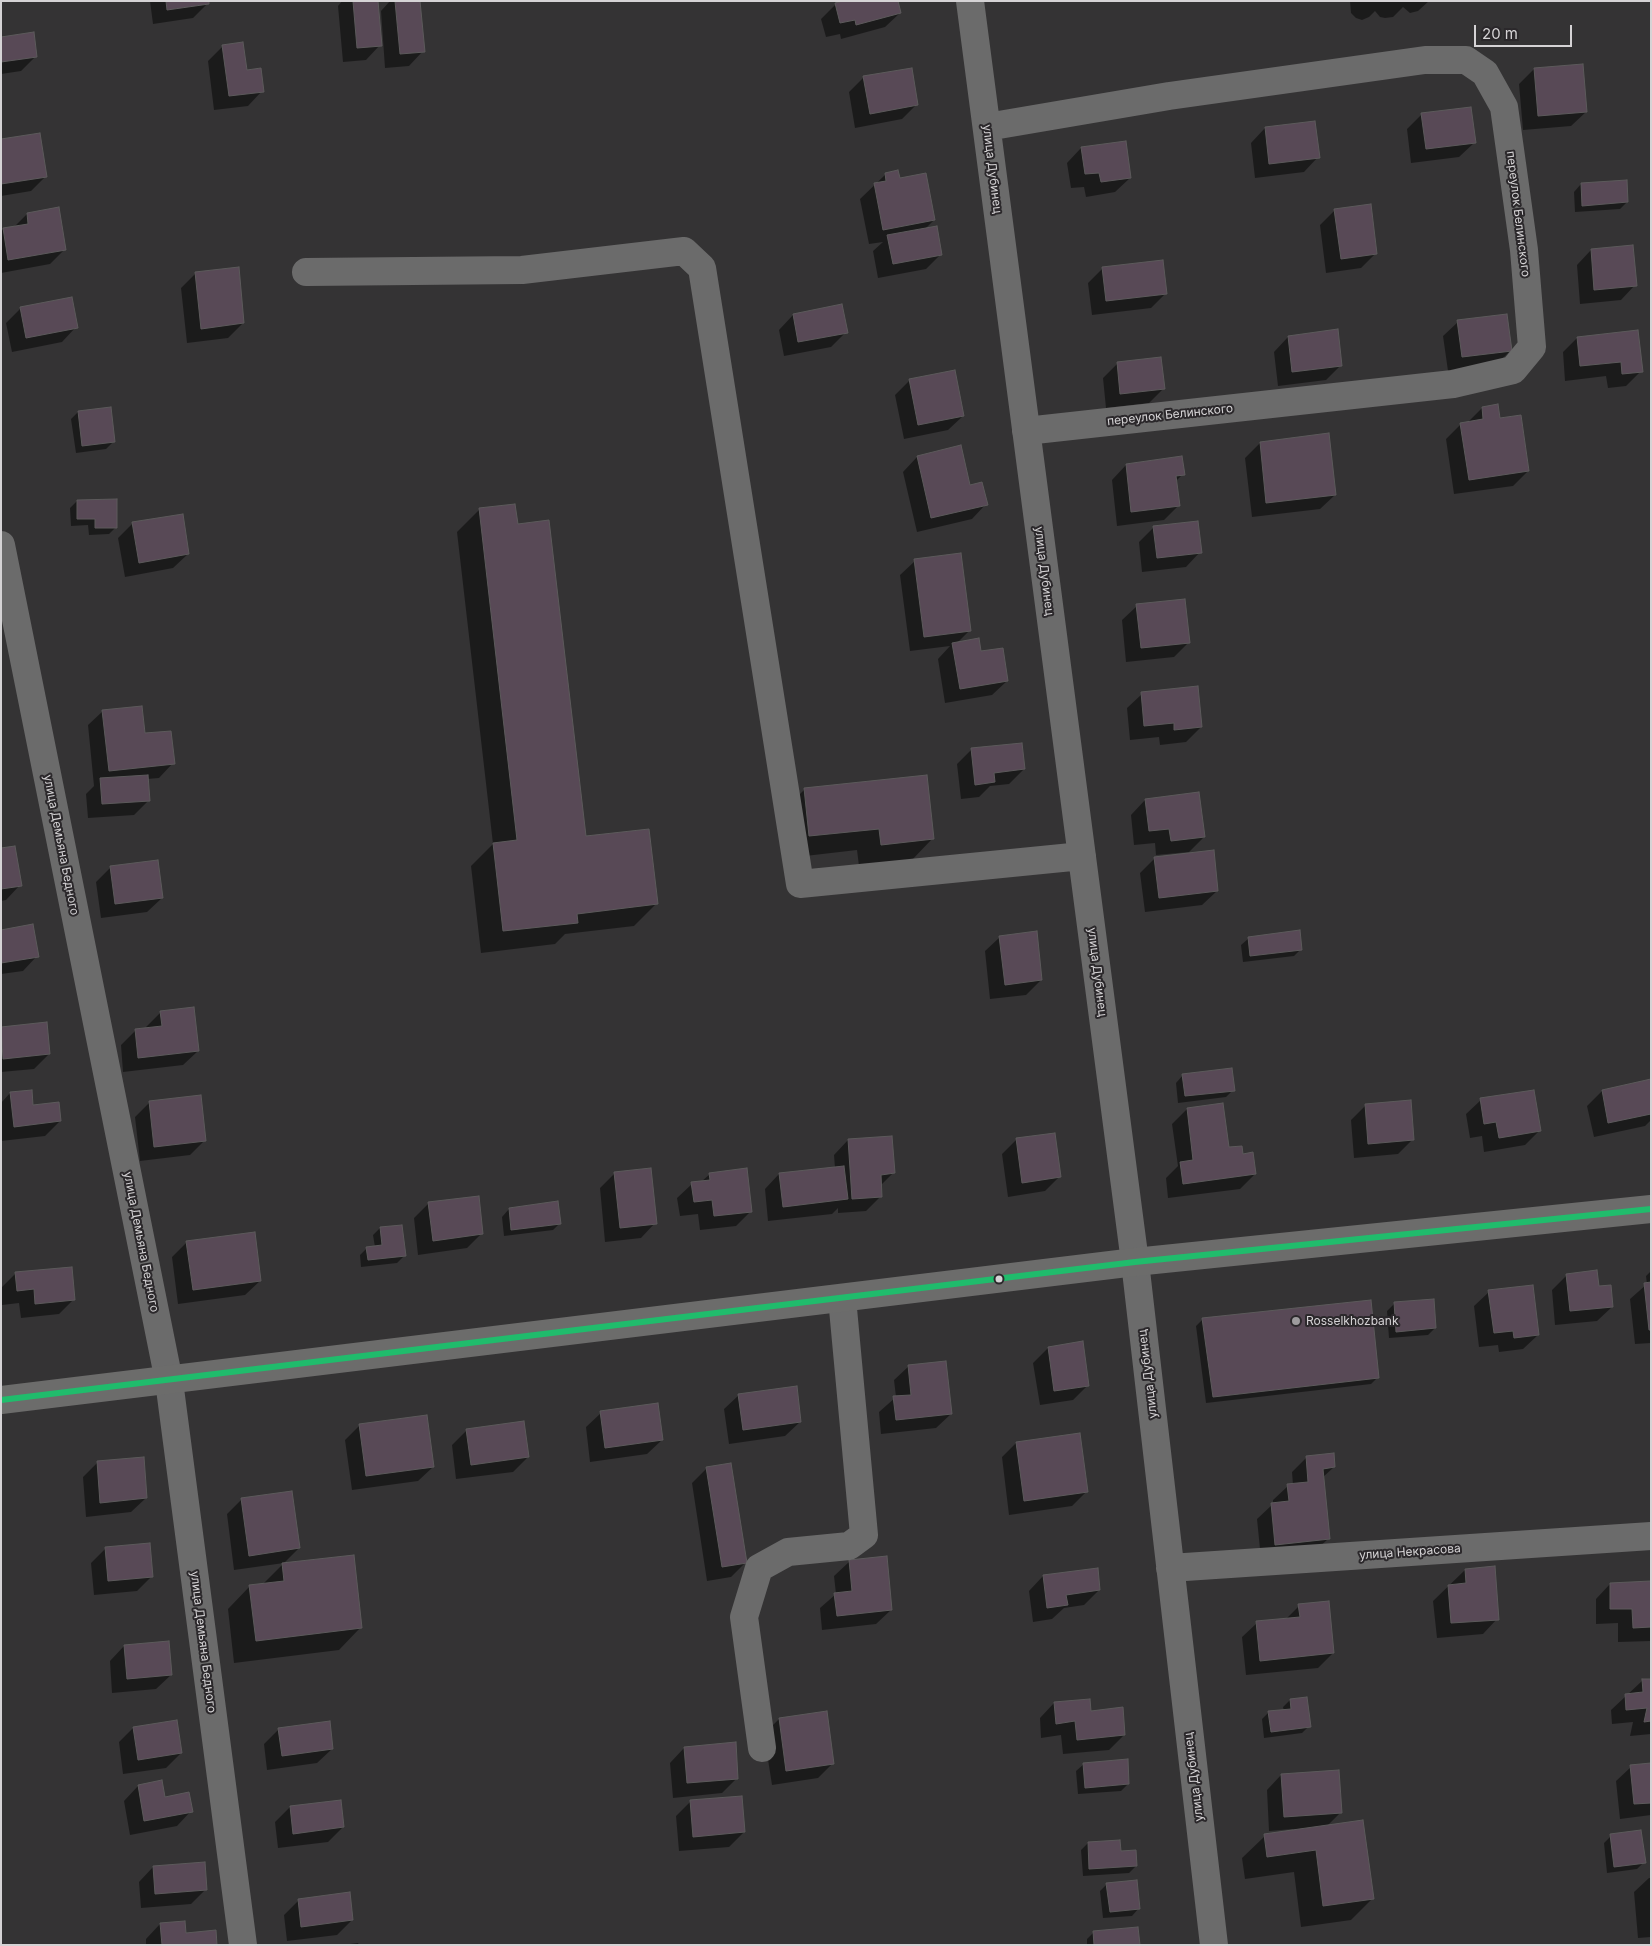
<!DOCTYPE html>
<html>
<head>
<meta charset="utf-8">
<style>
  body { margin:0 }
  #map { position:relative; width:1652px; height:1946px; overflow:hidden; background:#343334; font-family:Inter,sans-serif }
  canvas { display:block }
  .frame { position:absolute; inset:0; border:2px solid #d5d3d5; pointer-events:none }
  .scale { position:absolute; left:1474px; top:25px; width:98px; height:22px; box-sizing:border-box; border:2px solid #d5d3d5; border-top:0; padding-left:6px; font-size:15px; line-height:18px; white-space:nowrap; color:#d5d3d5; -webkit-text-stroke:4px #2b282b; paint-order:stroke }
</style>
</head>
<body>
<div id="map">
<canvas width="1652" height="1946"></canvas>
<div class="frame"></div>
<div class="scale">20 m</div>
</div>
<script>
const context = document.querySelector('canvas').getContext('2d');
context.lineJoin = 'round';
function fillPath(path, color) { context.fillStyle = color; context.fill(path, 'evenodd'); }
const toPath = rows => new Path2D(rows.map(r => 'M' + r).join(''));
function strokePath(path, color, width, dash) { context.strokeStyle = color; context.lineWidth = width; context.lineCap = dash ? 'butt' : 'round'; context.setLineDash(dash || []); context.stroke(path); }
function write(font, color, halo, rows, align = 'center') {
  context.font = font + ' Inter,sans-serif'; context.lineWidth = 4; context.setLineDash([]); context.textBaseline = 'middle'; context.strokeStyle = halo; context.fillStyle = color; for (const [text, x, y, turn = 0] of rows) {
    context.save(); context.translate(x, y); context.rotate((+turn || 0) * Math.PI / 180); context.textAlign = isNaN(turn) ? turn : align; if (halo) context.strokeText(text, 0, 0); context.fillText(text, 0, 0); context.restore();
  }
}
fillPath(toPath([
  [150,1,208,1,208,3,193,18,153,24],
  [342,1,376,1,380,45,366,60,343,62,338,6],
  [390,1,419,1,423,51,409,66,385,68,381,11],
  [1350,1,1429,1,1418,11,1410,13,1403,7,1393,17,1385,18,1380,17,1375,11,1369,17,1362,20,1356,18,1351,13],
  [836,4,900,13,885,27,841,39,840,34,826,37,821,19],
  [1,38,36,56,21,71,1,74],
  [223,46,262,91,248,106,214,110,208,61],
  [1534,69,1586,112,1571,126,1523,130,1519,84],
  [864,77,917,104,902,119,855,128,849,92],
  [1422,114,1474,143,1459,157,1411,163,1407,129],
  [1265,128,1318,157,1304,172,1255,178,1251,143],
  [1,140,46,176,31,191,1,196],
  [1081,148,1130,178,1115,192,1086,197,1084,187,1071,188,1067,163],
  [886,174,934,220,924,230,941,254,926,269,878,278,873,251,883,242,869,244,860,199],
  [1581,184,1627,202,1620,209,1575,212,1574,192],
  [1335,210,1376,253,1361,268,1326,273,1320,225],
  [27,214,65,249,50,264,1,273,1,232,3,229,13,228],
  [1591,250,1635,285,1621,300,1580,304,1577,265],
  [1103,268,1166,293,1151,308,1092,315,1088,283],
  [196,273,243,323,228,338,187,343,181,288],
  [21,308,76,327,62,342,12,352,6,323],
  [793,315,846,332,831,347,784,356,779,330],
  [1458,322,1511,350,1496,365,1448,371,1443,336],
  [1288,337,1341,365,1326,380,1278,386,1274,352],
  [1577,338,1641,371,1626,386,1608,388,1606,376,1565,381,1563,352],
  [1118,363,1164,388,1149,403,1106,408,1103,378],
  [910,380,963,416,948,430,904,439,895,395],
  [1482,408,1499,420,1528,471,1513,486,1454,494,1446,439,1461,424,1467,423],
  [78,412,113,442,106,449,76,453,71,419],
  [1260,443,1335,495,1320,509,1252,517,1245,458],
  [917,457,969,487,986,504,972,519,917,532,903,472],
  [1126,465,1183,474,1175,482,1178,506,1164,520,1117,526,1112,480],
  [77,501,116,527,109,534,89,535,88,525,71,526,70,508],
  [479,510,517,525,584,837,656,904,634,926,565,934,555,944,481,953,471,866,493,844,457,532],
  [133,523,188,554,173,568,125,577,118,538],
  [1154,527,1200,552,1186,567,1142,572,1139,542],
  [915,561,969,631,957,643,980,653,1007,681,992,695,945,703,938,659,950,646,910,651,900,575],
  [1137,606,1188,643,1174,657,1126,662,1122,620],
  [1142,694,1201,727,1186,742,1160,745,1159,737,1130,740,1127,708],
  [103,711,144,734,173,763,159,778,147,779,149,800,134,815,88,818,86,794,94,786,88,725],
  [972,749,1024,769,1009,784,990,786,979,797,961,799,957,764],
  [805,789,933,838,911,861,859,866,857,850,788,858,783,811],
  [1145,800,1204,837,1189,852,1156,855,1155,843,1134,845,1131,815],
  [1,849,20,885,6,900,1,901],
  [1155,858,1217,891,1202,905,1145,912,1140,873],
  [111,867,162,898,147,912,101,918,96,882],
  [1,931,37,956,23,971,1,974],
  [1000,937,1041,980,1026,995,990,999,985,951],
  [1249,938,1301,949,1294,956,1243,962,1241,945],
  [161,1012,198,1051,183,1065,123,1072,121,1045,135,1031,147,1029,146,1027],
  [1,1028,49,1054,34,1069,1,1072],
  [1183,1075,1233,1090,1226,1097,1178,1103,1176,1083],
  [1651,1081,1651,1120,1645,1126,1594,1137,1587,1106,1602,1091],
  [10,1093,32,1106,60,1121,45,1136,1,1141,1,1103],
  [1481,1100,1540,1130,1525,1145,1484,1152,1482,1136,1470,1138,1466,1114],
  [150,1102,205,1140,190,1155,140,1161,135,1117],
  [1366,1105,1413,1139,1398,1154,1354,1158,1351,1120],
  [1187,1109,1228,1149,1242,1155,1255,1174,1240,1189,1168,1198,1166,1178,1178,1166,1172,1124],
  [1017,1139,1060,1176,1045,1191,1008,1197,1002,1154],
  [848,1140,893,1173,880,1186,881,1196,866,1211,838,1213,838,1208,832,1214,768,1221,765,1189,779,1174,835,1168,834,1155],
  [614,1174,655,1223,641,1238,605,1242,600,1188],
  [710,1174,751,1211,736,1226,700,1230,698,1214,680,1216,677,1198,692,1184,701,1182],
  [557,1203,560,1223,553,1230,504,1236,502,1217,509,1209],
  [428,1204,482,1233,467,1248,418,1255,414,1218],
  [380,1228,404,1256,397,1263,361,1267,360,1255,367,1248,375,1247,373,1235],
  [187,1242,260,1281,245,1295,178,1304,172,1257],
  [71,1268,74,1299,59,1314,21,1318,19,1303,2,1305,1,1288,15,1274],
  [1651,1271,1651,1343,1635,1344,1630,1299,1647,1284,1646,1276],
  [1567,1275,1597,1288,1612,1307,1597,1321,1555,1325,1552,1290],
  [1489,1292,1538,1335,1523,1349,1499,1352,1498,1345,1479,1347,1474,1306],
  [1394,1304,1435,1328,1428,1335,1389,1338,1387,1311],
  [1203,1319,1378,1377,1371,1384,1206,1403,1196,1326],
  [1048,1348,1088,1385,1073,1400,1040,1405,1033,1363],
  [909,1366,951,1414,936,1428,881,1434,879,1412,896,1397,894,1380],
  [739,1395,800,1422,785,1436,729,1444,724,1409],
  [601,1413,662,1440,647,1454,590,1462,586,1427],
  [360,1425,433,1467,418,1481,352,1490,345,1440],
  [467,1430,528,1457,513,1472,456,1479,452,1445],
  [1016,1443,1087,1491,1072,1506,1009,1515,1002,1457],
  [1307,1457,1334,1467,1322,1478,1328,1539,1313,1553,1261,1559,1257,1519,1273,1504,1273,1500,1288,1486,1293,1485,1292,1472],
  [97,1463,146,1498,131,1512,86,1517,83,1477],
  [707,1468,746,1562,731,1577,707,1581,692,1483],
  [242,1499,299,1548,284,1563,234,1570,227,1514],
  [106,1548,152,1576,137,1591,94,1595,91,1563],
  [849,1562,891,1610,876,1624,822,1630,820,1608,836,1594,834,1576],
  [282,1565,361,1627,339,1650,234,1663,228,1609,250,1586,262,1585],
  [1465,1570,1497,1619,1483,1634,1437,1638,1433,1601],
  [1043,1576,1099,1590,1084,1605,1064,1608,1052,1619,1033,1622,1029,1591],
  [1651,1582,1651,1641,1618,1642,1618,1623,1596,1624,1596,1599,1610,1584],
  [1299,1606,1333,1653,1318,1668,1246,1675,1242,1637,1257,1623,1285,1620],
  [124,1646,171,1675,156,1689,112,1693,110,1661],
  [1651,1680,1651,1734,1630,1736,1633,1722,1612,1724,1611,1710,1642,1681],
  [1290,1700,1309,1726,1302,1733,1264,1738,1262,1719,1269,1712,1284,1711,1283,1707],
  [1054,1703,1090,1712,1124,1735,1109,1750,1063,1754,1061,1735,1041,1738,1040,1718],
  [779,1719,833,1763,818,1778,772,1785,764,1734],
  [133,1728,181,1753,166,1768,123,1774,119,1742],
  [279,1729,332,1749,317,1763,267,1770,264,1744],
  [684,1748,737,1778,722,1793,673,1798,670,1763],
  [1084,1764,1128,1784,1121,1791,1078,1794,1076,1771],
  [1651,1765,1651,1815,1620,1819,1616,1781,1631,1767],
  [1281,1775,1341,1812,1326,1827,1373,1898,1351,1920,1301,1927,1294,1872,1245,1879,1242,1858,1265,1836,1293,1831,1293,1829,1269,1831,1267,1790],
  [138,1786,164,1798,191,1811,177,1826,130,1835,124,1801],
  [691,1801,744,1832,729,1847,679,1851,676,1816],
  [290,1807,343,1827,328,1842,278,1848,275,1822],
  [1611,1836,1644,1862,1637,1869,1607,1873,1604,1843],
  [1088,1843,1120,1853,1136,1866,1129,1873,1083,1876,1081,1850],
  [153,1867,205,1890,191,1904,141,1908,139,1882],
  [1649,1878,1651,1878,1651,1937,1638,1938,1634,1892],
  [1107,1884,1139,1908,1132,1916,1103,1918,1100,1891],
  [299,1900,352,1920,337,1935,287,1941,284,1915],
  [160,1924,185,1935,216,1945,146,1945,146,1939],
  [1094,1932,1139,1945,1087,1945,1087,1939],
  [358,1943,359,1945,342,1945]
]), '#0007');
const building = toPath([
  [166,1,209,1,209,4,167,10,166,1],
  [353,1,378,1,382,46,357,48,353,1],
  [395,1,420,1,425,52,400,54,395,1],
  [843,1,898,1,901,13,856,25,855,20,840,23,835,3,843,1],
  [34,32,37,57,1,62,1,37,34,32],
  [243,42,247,70,261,68,264,92,229,96,222,45,243,42],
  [1583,64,1587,112,1538,116,1534,68,1583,64],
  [912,68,918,105,870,114,863,76,912,68],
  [1471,107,1476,143,1426,149,1421,113,1471,107],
  [1315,121,1320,158,1269,164,1265,127,1315,121],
  [40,133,47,177,1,184,1,139,40,133],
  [1126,141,1131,178,1101,182,1099,173,1085,174,1081,147,1126,141],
  [898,170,900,178,926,173,935,220,883,230,874,183,886,181,885,173,898,170],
  [1627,180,1628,202,1582,206,1581,183,1627,180],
  [1371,204,1377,254,1341,259,1334,209,1371,204],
  [59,207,66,250,8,260,3,228,28,224,27,213,59,207],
  [937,226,942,255,893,264,887,235,937,226],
  [1633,245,1637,286,1594,290,1591,249,1633,245],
  [1163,260,1167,294,1106,301,1102,267,1163,260],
  [239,267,244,323,201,329,195,272,239,267],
  [72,297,78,328,26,338,20,307,72,297],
  [842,304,848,333,798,342,793,314,842,304],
  [1507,314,1512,351,1462,357,1457,320,1507,314],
  [1338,329,1342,366,1292,372,1288,336,1338,329],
  [1638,330,1643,372,1622,374,1621,362,1580,366,1577,337,1638,330],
  [1161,357,1165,389,1120,394,1117,362,1161,357],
  [955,370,964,416,918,425,909,379,955,370],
  [1498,404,1500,418,1521,415,1529,471,1469,480,1460,423,1483,419,1482,407,1498,404],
  [111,407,115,442,82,446,78,411,111,407],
  [1329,433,1336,495,1266,503,1260,442,1329,433],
  [961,445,970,485,982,482,988,505,931,518,917,456,961,445],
  [1182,456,1185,475,1176,476,1180,506,1131,512,1126,464,1182,456],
  [117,499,117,528,95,528,95,519,77,519,77,500,117,499],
  [515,504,518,524,549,520,586,836,649,829,658,904,577,914,578,923,503,931,493,843,517,840,479,508,515,504],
  [183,514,189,554,139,563,132,522,183,514],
  [1198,521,1202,553,1157,558,1153,526,1198,521],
  [961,553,971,631,924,637,914,559,961,553],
  [1185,599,1190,643,1141,648,1136,604,1185,599],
  [979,638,981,651,1003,648,1008,681,960,689,952,643,979,638],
  [1198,686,1202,727,1174,730,1174,723,1144,726,1141,692,1198,686],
  [142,706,145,733,171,731,175,764,109,771,102,710,142,706],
  [1022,743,1025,769,994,773,995,782,975,785,971,748,1022,743],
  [148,775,150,801,102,804,100,778,148,775],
  [927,775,934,839,881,845,879,829,809,836,804,788,927,775],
  [1199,792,1205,837,1171,841,1169,829,1149,831,1145,799,1199,792],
  [15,846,22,886,1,889,1,848,15,846],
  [1214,850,1218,891,1159,898,1154,857,1214,850],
  [158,860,163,898,115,904,110,866,158,860],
  [33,924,39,957,1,963,1,930,33,924],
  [1300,930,1302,950,1250,956,1248,937,1300,930],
  [1037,931,1042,980,1005,985,999,936,1037,931],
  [194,1007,199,1051,138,1058,135,1029,162,1026,160,1011,194,1007],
  [47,1022,50,1054,3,1059,1,1027,47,1022],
  [1232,1068,1235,1091,1185,1096,1182,1074,1232,1068],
  [1651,1079,1651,1114,1608,1123,1602,1090,1651,1079],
  [32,1090,33,1105,59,1102,61,1121,14,1127,10,1092,32,1090],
  [1534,1090,1541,1131,1499,1138,1496,1122,1484,1124,1480,1098,1534,1090],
  [201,1095,206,1141,154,1147,149,1101,201,1095],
  [1411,1100,1414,1140,1368,1144,1365,1104,1411,1100],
  [1223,1103,1229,1147,1242,1146,1243,1154,1253,1152,1256,1174,1183,1184,1180,1162,1193,1160,1187,1108,1223,1103],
  [1055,1133,1061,1177,1022,1183,1016,1138,1055,1133],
  [892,1136,895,1173,881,1175,882,1197,852,1199,848,1139,892,1136],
  [844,1166,848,1199,783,1207,779,1173,844,1166],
  [651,1168,657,1224,620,1228,614,1172,651,1168],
  [747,1168,752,1212,714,1216,712,1200,694,1202,691,1182,710,1180,709,1173,747,1168],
  [479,1196,483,1234,433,1241,428,1202,479,1196],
  [558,1201,561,1224,511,1230,509,1208,558,1201],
  [402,1225,406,1256,368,1260,366,1247,382,1245,380,1227,402,1225],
  [255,1232,261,1281,193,1290,186,1241,255,1232],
  [72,1267,75,1300,35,1304,34,1289,17,1291,15,1272,72,1267],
  [1597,1270,1599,1286,1611,1285,1613,1307,1570,1311,1566,1274,1597,1270],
  [1651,1282,1651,1330,1649,1330,1644,1283,1651,1282],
  [1533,1285,1539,1335,1514,1338,1513,1331,1494,1333,1488,1290,1533,1285],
  [1434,1299,1436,1328,1396,1332,1394,1302,1434,1299],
  [1371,1300,1379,1378,1213,1397,1202,1318,1371,1300],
  [1083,1341,1089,1386,1054,1391,1048,1347,1083,1341],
  [946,1361,952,1414,896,1420,893,1396,911,1395,908,1365,946,1361],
  [797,1386,801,1422,743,1430,738,1394,797,1386],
  [658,1403,663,1440,605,1448,600,1411,658,1403],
  [427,1415,434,1467,366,1476,359,1424,427,1415],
  [524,1421,529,1457,471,1465,466,1429,524,1421],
  [1080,1433,1088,1492,1024,1501,1016,1442,1080,1433],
  [1334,1453,1335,1467,1323,1469,1330,1539,1275,1545,1271,1503,1289,1501,1287,1484,1308,1482,1306,1456,1334,1453],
  [144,1457,147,1498,100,1503,97,1461,144,1457],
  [731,1463,747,1563,722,1567,706,1467,731,1463],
  [292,1491,300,1548,249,1556,241,1498,292,1491],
  [150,1543,153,1577,108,1581,105,1547,150,1543],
  [354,1555,362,1628,256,1641,249,1585,284,1581,282,1563,354,1555],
  [887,1556,892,1610,837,1616,834,1593,852,1591,849,1560,887,1556],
  [1495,1566,1499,1620,1451,1623,1448,1585,1466,1583,1465,1569,1495,1566],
  [1098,1568,1100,1590,1066,1595,1068,1605,1047,1608,1043,1575,1098,1568],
  [1651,1581,1651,1627,1633,1628,1632,1609,1610,1609,1610,1583,1651,1581],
  [1329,1601,1334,1653,1260,1661,1256,1621,1300,1617,1298,1604,1329,1601],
  [169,1641,172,1675,127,1679,124,1645,169,1641],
  [1642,1679,1651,1679,1651,1721,1644,1722,1647,1708,1626,1710,1625,1694,1643,1692,1642,1679],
  [1307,1697,1311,1727,1271,1732,1268,1711,1291,1709,1290,1699,1307,1697],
  [1090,1699,1091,1711,1123,1707,1125,1735,1077,1740,1075,1721,1056,1724,1054,1702,1090,1699],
  [827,1711,834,1764,786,1771,779,1718,827,1711],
  [177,1720,182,1753,138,1760,133,1727,177,1720],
  [330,1721,333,1749,282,1756,278,1728,330,1721],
  [736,1742,738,1779,687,1783,684,1747,736,1742],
  [1128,1759,1129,1784,1085,1788,1083,1763,1128,1759],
  [1651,1763,1651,1803,1634,1804,1630,1765,1651,1763],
  [1339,1770,1342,1813,1284,1817,1281,1774,1339,1770],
  [162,1780,165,1797,189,1792,193,1812,144,1821,138,1785,162,1780],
  [742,1796,745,1832,693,1837,690,1800,742,1796],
  [341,1800,344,1827,293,1834,290,1806,341,1800],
  [1363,1820,1374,1899,1323,1906,1316,1850,1267,1857,1264,1834,1363,1820],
  [1641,1830,1646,1863,1614,1867,1610,1834,1641,1830],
  [1120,1840,1121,1851,1136,1850,1137,1866,1089,1869,1088,1842,1120,1840],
  [205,1862,207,1890,155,1894,153,1866,205,1862],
  [1137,1880,1140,1909,1110,1912,1106,1883,1137,1880],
  [350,1892,353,1920,301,1927,298,1899,350,1892],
  [185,1921,186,1933,216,1930,217,1945,162,1945,160,1923,185,1921],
  [1138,1927,1140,1945,1094,1945,1093,1931,1138,1927]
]);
fillPath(building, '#584956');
strokePath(building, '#5c5a5b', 1);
strokePath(toPath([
  [970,1,1135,1262,1214,1945],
  [987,127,1169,96,1425,60,1466,60,1485,73,1504,107,1513,171,1524,250,1532,347,1513,370,1453,384,1026,431],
  [306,272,522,270,684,251,702,268,800,884,1082,856],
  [1,545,169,1381,243,1945],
  [1170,1568,1651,1536],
  [762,1748,744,1617,759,1568,788,1552,849,1546,864,1535,842,1298]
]), '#6b6b6b', 28);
strokePath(toPath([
  [1,1400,1135,1262,1651,1209]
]), '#6c6c6b', 28);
strokePath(toPath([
  [1,1400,1135,1262,1651,1209]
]), '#20bc6c', 6);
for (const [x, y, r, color] of [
  [999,1279,4.5,"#d5d3d5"],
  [1296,1321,5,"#9d9b9d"]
]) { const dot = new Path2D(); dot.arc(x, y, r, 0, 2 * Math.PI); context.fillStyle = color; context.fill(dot); strokePath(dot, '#2b282b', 2); }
write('12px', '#d5d3d5', '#2b282b', [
  ["улица Дубинец",992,169,83],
  ["переулок Белинского",1518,214,83],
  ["переулок Белинского",1170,415,-6],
  ["улица Дубинец",1044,571,83],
  ["улица Демьяна Бедного",61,845,79],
  ["улица Дубинец",1097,972,83],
  ["улица Демьяна Бедного",141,1242,79],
  ["улица Дубинец",1148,1374,-97],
  ["улица Некрасова",1410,1552,-4],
  ["улица Демьяна Бедного",203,1642,83],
  ["улица Дубинец",1194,1777,-97]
]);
write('12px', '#d5d3d5', '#2b282b', [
  ["Rosselkhozbank",1306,1321]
], 'left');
</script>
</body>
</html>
